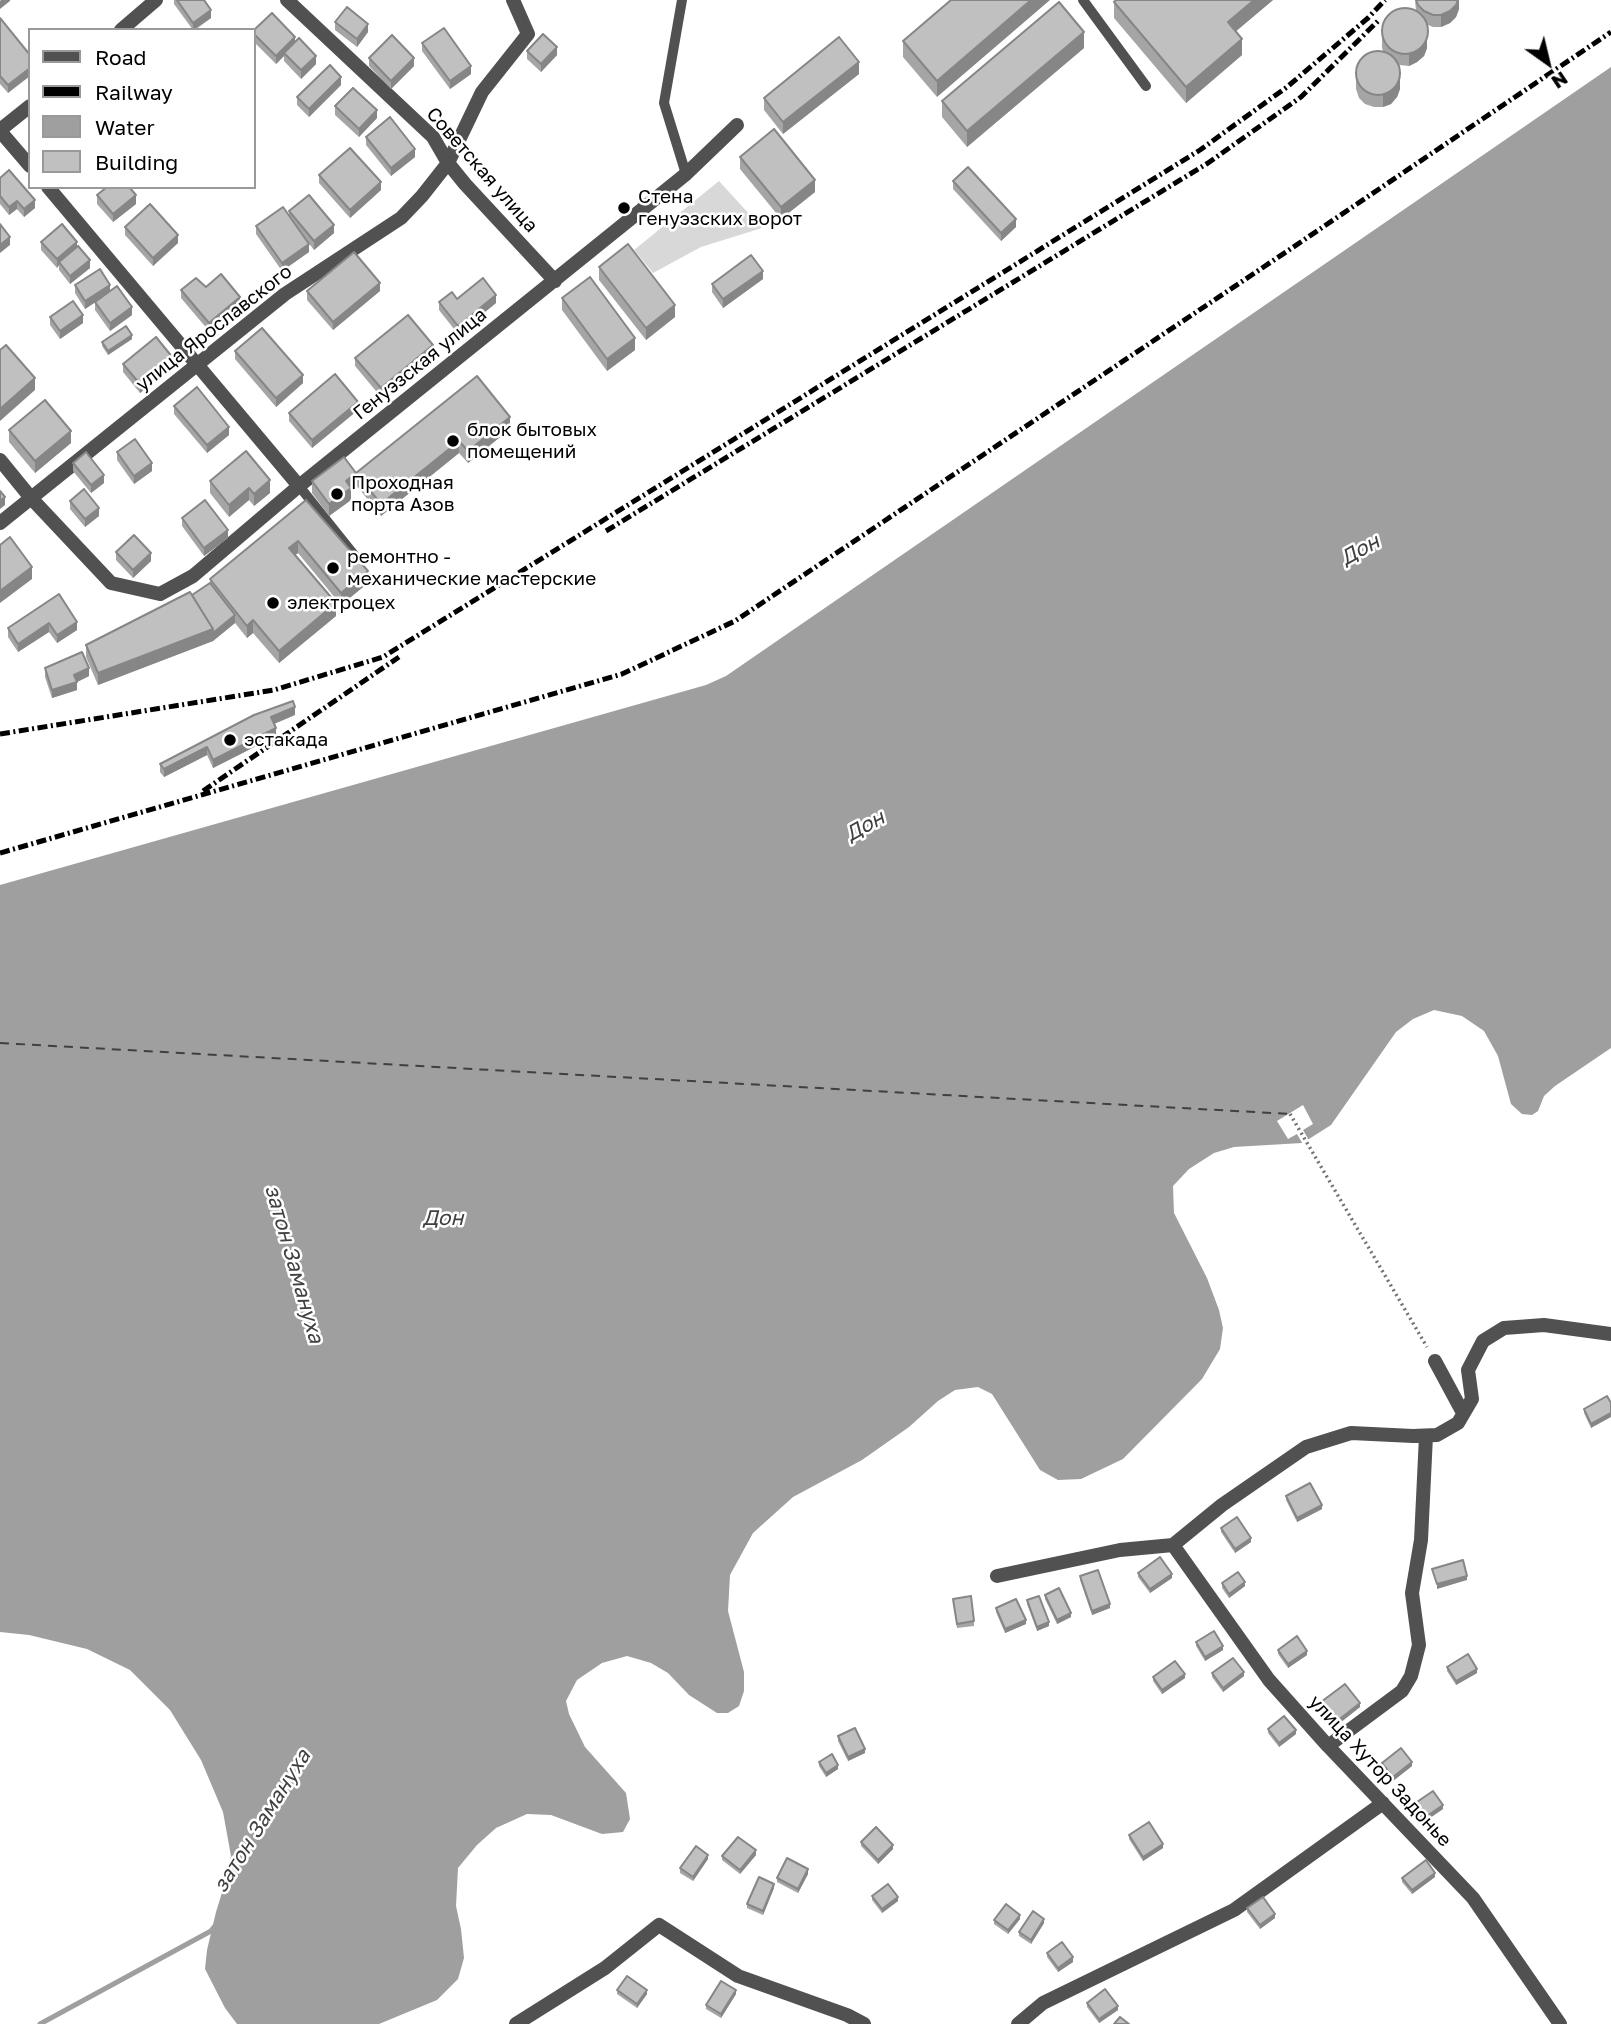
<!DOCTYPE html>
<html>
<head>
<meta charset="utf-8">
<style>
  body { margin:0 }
  #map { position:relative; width:1611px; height:2024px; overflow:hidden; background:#fff; font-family:"Golos Text",sans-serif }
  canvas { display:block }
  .legend { position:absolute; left:28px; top:28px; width:228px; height:161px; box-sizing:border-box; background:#fff; border:2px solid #999; margin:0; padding:9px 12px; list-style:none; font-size:21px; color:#000 }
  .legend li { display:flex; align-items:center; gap:14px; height:35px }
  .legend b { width:35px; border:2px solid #999 }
  .north { position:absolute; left:1513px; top:28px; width:70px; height:70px; -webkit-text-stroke:5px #fff; paint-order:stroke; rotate:146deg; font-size:19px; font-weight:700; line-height:28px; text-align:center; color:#000 }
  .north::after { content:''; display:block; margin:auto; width:24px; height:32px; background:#000; clip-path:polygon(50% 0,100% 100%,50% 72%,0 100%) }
</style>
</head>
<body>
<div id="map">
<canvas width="1611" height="2024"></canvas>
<ul class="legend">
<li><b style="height:9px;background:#515151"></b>Road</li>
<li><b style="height:9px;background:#000"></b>Railway</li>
<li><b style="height:19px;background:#9f9f9f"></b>Water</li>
<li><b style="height:19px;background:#c0c0c0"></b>Building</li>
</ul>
<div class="north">N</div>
</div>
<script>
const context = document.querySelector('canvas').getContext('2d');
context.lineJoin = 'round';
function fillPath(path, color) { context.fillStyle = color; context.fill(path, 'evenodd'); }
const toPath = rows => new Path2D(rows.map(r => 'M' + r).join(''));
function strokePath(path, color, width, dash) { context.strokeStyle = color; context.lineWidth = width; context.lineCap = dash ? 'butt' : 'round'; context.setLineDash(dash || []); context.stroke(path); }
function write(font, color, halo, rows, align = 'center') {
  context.font = font + ' "Golos Text",sans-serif'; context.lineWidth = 5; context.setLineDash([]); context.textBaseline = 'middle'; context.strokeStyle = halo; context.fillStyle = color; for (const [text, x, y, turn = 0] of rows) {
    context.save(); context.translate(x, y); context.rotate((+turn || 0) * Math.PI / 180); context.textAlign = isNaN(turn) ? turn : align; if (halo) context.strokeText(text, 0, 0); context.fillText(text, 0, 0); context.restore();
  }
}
fillPath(toPath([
  [719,181,762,228,701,247,653,273,634,250]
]), '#d8d8d8');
fillPath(toPath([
  [1611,67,1611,1048,1555,1086,1544,1096,1538,1111,1532,1115,1522,1114,1511,1104,1498,1056,1484,1031,1462,1016,1434,1010,1413,1019,1396,1032,1331,1125,1309,1139,1302,1143,1234,1147,1214,1153,1189,1169,1173,1186,1174,1213,1207,1278,1219,1310,1223,1328,1220,1349,1202,1379,1123,1459,1081,1479,1058,1480,1040,1470,992,1394,978,1387,955,1390,938,1401,909,1427,862,1460,793,1497,753,1533,730,1575,728,1611,744,1672,744,1691,739,1706,728,1713,717,1713,689,1695,668,1673,651,1663,627,1656,602,1663,577,1680,566,1701,569,1714,585,1747,626,1793,630,1819,623,1832,602,1834,551,1815,527,1814,496,1828,477,1845,458,1868,456,1906,461,1929,464,1958,458,1979,437,2000,379,2024,237,2024,225,2008,205,1969,207,1950,216,1912,225,1883,231,1856,223,1812,201,1760,170,1710,130,1670,87,1649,29,1635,0,1632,0,885,706,685,726,676]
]), '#9f9f9f');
fillPath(toPath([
  [1303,1105,1313,1124,1303,1130,1310,1142,1304,1146,1297,1134,1288,1139,1277,1121]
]), '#fff');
strokePath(toPath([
  [40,2024,211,1931,214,1927]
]), '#9f9f9f', 5);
strokePath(toPath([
  [0,1043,1290,1114]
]), '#404040', 2, [9, 7]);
strokePath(toPath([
  [1290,1114,1427,1347]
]), '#737373', 3.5, [2, 3.5]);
strokePath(toPath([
  [682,0,664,103,686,174],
  [1083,0,1146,86],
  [299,486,359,561]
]), '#515151', 10);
strokePath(toPath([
  [287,0,433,137,448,163,465,184,555,281],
  [121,30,156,0],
  [0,130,30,106],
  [0,131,30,166],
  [48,187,299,486],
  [0,460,31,498,111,583,160,594,193,576,299,486,686,174,737,125],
  [0,523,285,294,401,218,422,196,448,163,482,92,528,34,513,0],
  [1435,1361,1463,1413],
  [1173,1545,1269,1680,1328,1746,1473,1898,1560,2024],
  [997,1576,1120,1550,1173,1545,1222,1505,1306,1447,1351,1433,1413,1436,1437,1435,1458,1423,1472,1399,1468,1370,1483,1341,1504,1328,1544,1325,1611,1334],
  [1328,1746,1402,1691,1411,1676,1419,1645,1412,1593,1421,1540,1426,1436],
  [516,2024,605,1968,659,1925,738,1976,847,2015,864,2024],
  [1018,2024,1043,2003,1234,1910,1383,1803]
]), '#515151', 14);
strokePath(toPath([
  [606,531,1208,163,1301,97,1380,19],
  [0,734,274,690,383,657,1200,150,1287,87,1368,18,1385,0],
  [203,791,399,657],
  [0,853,622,674,735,621,1286,252,1611,32]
]), '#000', 5, [10, 3.5, 2, 3.5]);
fillPath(toPath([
  [174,0,204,0,211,18,195,30,193,30,174,4],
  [951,0,937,97,903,57,903,41],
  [1116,0,1273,0,1236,31,1242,55,1186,103,1114,18,1114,2],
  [1415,0,1459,0,1459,9,1456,17,1450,23,1441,27,1433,27,1426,24,1427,27,1427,48,1424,56,1417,62,1409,66,1399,65,1400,68,1400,89,1397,97,1391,104,1383,107,1374,107,1365,104,1359,98,1356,89,1356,68,1383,51,1382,48,1382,27,1416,11],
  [0,18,30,55,8,93,0,84],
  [335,22,368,32,357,47,335,30],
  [254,30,295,42,316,64,301,79,284,61,284,56,276,64,254,42],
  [422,43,471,74,450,89,422,51],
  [1084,48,967,147,942,117,942,101],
  [527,51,557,55,541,72,527,59],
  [369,58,414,66,391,89,369,66],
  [859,74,783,134,764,110,764,98],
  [341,85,309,117,297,105,297,97],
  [335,106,377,118,359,137,335,115],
  [366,137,415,157,391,176,366,145],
  [740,157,815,192,781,219,740,169],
  [319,175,381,190,350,218,319,183],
  [0,178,35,208,24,217,17,209,9,215,0,204],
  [953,181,1016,227,1001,241,953,189],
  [97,195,136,204,113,222,97,204],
  [289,211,334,233,314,250,304,237,309,252,282,271,256,234,256,226,289,217],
  [125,227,178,243,153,266,125,235],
  [41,242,77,247,90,268,70,284,59,270,59,265,57,268,41,250],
  [599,267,675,317,646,340,599,280],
  [763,279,723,308,712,292,712,284],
  [75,285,110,292,132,315,110,331,95,310,95,302,85,309,75,293],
  [206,287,240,305,209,331,181,298,181,290],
  [307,291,380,291,333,330,307,300],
  [562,298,635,350,607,371,562,310],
  [457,299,496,303,458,334,439,310,439,302],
  [50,317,83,323,60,339,50,325],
  [132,339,108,355,102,346,102,342],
  [235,351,303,383,276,407,235,359],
  [433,353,381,397,355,366,355,358],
  [123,364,173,366,140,393,123,372],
  [477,376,510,429,468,463,459,453,381,516,356,485,356,473],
  [174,406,229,435,207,453,174,414],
  [358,410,312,448,289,421,289,413],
  [9,430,71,443,35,473,9,442],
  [117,452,152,471,134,484,117,460],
  [73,463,104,483,91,493,73,471],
  [210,481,270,493,254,506,249,500,229,517,210,493],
  [312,481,356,485,351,489,351,500,329,516,312,493],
  [306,500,368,583,341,605,298,553,295,555,336,616,279,663,253,633,247,638,235,623,213,641,98,685,86,657,86,645,192,595,210,583,210,579],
  [70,501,99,516,85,527,70,509],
  [182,518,228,538,204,556,182,526],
  [116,552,151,561,133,578,116,560],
  [59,594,77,630,57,643,49,632,18,652,8,637,8,628],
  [45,668,89,676,77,682,77,690,52,698,45,677],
  [295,715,274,724,276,736,213,768,207,755,164,777,160,772,160,764],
  [1611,1403,1591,1428,1584,1413,1584,1409],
  [1286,1496,1322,1509,1297,1522,1286,1500],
  [1221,1528,1251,1542,1235,1553,1221,1532],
  [1138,1573,1172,1578,1150,1593,1138,1577],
  [1080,1576,1110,1608,1092,1615,1080,1580],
  [1222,1583,1245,1586,1229,1598,1222,1588],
  [1045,1595,1071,1617,1057,1624,1045,1599],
  [953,1599,974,1621,974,1626,957,1628],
  [1027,1600,1049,1626,1037,1631,1027,1604],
  [996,1608,1026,1624,1005,1633,996,1612],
  [1196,1642,1223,1650,1205,1661,1196,1646],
  [1278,1650,1307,1655,1288,1668,1278,1654],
  [1447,1667,1477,1673,1456,1685,1447,1671],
  [1212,1673,1244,1676,1223,1692,1212,1677],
  [1153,1677,1185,1678,1162,1694,1153,1681],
  [1321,1702,1360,1707,1336,1726,1321,1706],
  [1268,1729,1296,1734,1279,1747,1268,1733],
  [838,1736,865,1753,848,1761,838,1741],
  [819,1762,838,1769,826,1777,819,1766],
  [1382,1763,1412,1766,1393,1781,1382,1767],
  [1414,1804,1443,1809,1424,1822,1414,1808],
  [1129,1835,1163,1848,1143,1861,1129,1839],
  [861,1842,893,1849,878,1864,861,1846],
  [756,1855,740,1874,722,1860,722,1856],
  [708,1859,693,1881,680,1873,680,1868],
  [808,1874,798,1893,777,1882,777,1878],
  [1435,1877,1412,1894,1402,1882,1402,1878],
  [774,1888,763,1915,747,1908,747,1904],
  [872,1896,898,1901,882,1913,872,1900],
  [1247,1908,1275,1918,1260,1929,1247,1912],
  [1020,1919,1008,1934,994,1924,994,1920],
  [1044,1923,1031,1944,1019,1936,1019,1932],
  [1047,1953,1073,1962,1058,1972,1047,1957],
  [617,1990,647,1994,637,2008,617,1994],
  [736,1994,721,2018,706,2009,706,2005],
  [1087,2003,1118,2010,1099,2023,1087,2007]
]), '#a5a5a5');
fillPath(toPath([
  [1,0,10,0,10,1,0,9,0,1],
  [1031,0,1050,0,937,97,937,81],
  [1254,0,1273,0,1228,38,1228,22],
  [1458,0,1459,0,1459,9,1456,17,1450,23,1441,27,1441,15],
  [211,10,211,18,193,30,193,23],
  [368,24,368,32,357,47,357,39],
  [1084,32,1084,48,967,147,967,131],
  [1427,36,1427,48,1424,56,1417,62,1409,66,1409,54],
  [295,37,295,45,284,53,284,56,276,64,276,56],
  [1242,39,1242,55,1186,103,1186,87],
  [557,47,557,55,541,72,541,64],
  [316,56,316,64,301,79,301,70],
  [414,58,414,66,391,89,391,81],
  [859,62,859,74,783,134,783,122],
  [471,66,471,74,450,89,450,81],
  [30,68,30,76,8,93,8,85],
  [341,77,341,85,309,117,309,109],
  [1400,77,1400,89,1397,97,1391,104,1383,107,1383,95],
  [377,110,377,118,359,137,359,129],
  [415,149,415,157,391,176,391,168],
  [815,180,815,192,781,219,781,207],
  [381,182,381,190,350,218,350,210],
  [136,195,136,204,113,222,113,214],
  [35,200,35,208,24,217,24,209],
  [17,201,17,209,9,215,9,207],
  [1016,219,1016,227,1001,241,1001,233],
  [334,225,334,233,314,250,314,241],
  [178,235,178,243,153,266,153,258],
  [10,237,10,245,0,253,0,245],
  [77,242,77,250,59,262,59,265,57,268,57,259],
  [309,244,309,252,282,271,282,263],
  [90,260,90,268,70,284,70,276],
  [763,271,763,279,723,308,723,299],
  [380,283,380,291,333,330,333,322],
  [110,285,110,293,85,309,85,301],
  [496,295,496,303,458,334,458,326],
  [240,297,240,305,209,331,209,323],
  [675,305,675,317,646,340,646,328],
  [132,307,132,315,110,331,110,323],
  [83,315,83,323,60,339,60,331],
  [132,335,132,339,108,355,108,351],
  [635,338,635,350,607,371,607,359],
  [433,345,433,353,381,397,381,388],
  [173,358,173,366,140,393,140,384],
  [303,375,303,383,276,407,276,398],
  [35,378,35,390,0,421,0,409],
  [358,402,358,410,312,448,312,440],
  [510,417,510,429,468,463,468,451],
  [229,427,229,435,207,453,207,445],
  [71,431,71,443,35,473,35,461],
  [459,441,459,453,381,516,381,504],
  [152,463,152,471,134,484,134,476],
  [356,473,356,485,351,489,351,500,329,516,329,504,346,481],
  [104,475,104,483,91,493,91,485],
  [270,480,270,493,254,506,254,494],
  [249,488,249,500,229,517,229,505],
  [5,497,5,505,0,509,0,501],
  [99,508,99,516,85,527,85,519],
  [228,530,228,538,204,556,204,548],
  [298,541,298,553,289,560,289,548],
  [151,553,151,561,133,578,133,570],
  [32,567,32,579,0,603,0,591],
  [368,571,368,583,341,605,341,593],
  [336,603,336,616,279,663,279,651],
  [235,615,235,623,213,641,98,685,98,673,213,629],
  [253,620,253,633,247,638,247,626],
  [77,622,77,630,57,643,57,635],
  [49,623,49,632,18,652,18,644],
  [89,668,89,676,77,682,77,690,52,698,52,690,74,675],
  [295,707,295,715,271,725,271,717],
  [276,728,276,736,213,768,213,760],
  [207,747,207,755,164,777,164,769],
  [1611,1413,1611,1417,1591,1428,1591,1424],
  [1322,1505,1322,1509,1297,1522,1297,1518],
  [1251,1538,1251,1542,1235,1553,1235,1549],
  [1172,1574,1172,1578,1150,1593,1150,1589],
  [1467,1576,1467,1580,1437,1589,1437,1584],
  [1245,1582,1245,1586,1229,1598,1229,1594],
  [1110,1604,1110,1608,1092,1615,1092,1611],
  [1071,1613,1071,1617,1057,1624,1057,1620],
  [1026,1620,1026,1624,1005,1633,1005,1629],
  [1049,1622,1049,1626,1037,1631,1037,1627],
  [1223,1646,1223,1650,1205,1661,1205,1657],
  [1307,1651,1307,1655,1288,1668,1288,1664],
  [1477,1669,1477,1673,1456,1685,1456,1681],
  [1244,1672,1244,1676,1223,1692,1223,1688],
  [1185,1674,1185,1678,1162,1694,1162,1690],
  [1360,1703,1360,1707,1336,1726,1336,1722],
  [1296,1730,1296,1734,1279,1747,1279,1743],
  [865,1749,865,1753,848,1761,848,1757],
  [1412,1762,1412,1766,1393,1781,1393,1777],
  [838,1765,838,1769,826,1777,826,1773],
  [1443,1805,1443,1809,1424,1822,1424,1818],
  [1163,1844,1163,1848,1143,1861,1143,1857],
  [893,1845,893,1849,878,1864,878,1860],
  [756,1850,756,1855,740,1874,740,1870],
  [708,1855,708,1859,693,1881,693,1877],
  [808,1869,808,1874,798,1893,798,1889],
  [1435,1873,1435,1877,1412,1894,1412,1890],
  [774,1884,774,1888,763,1915,763,1911],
  [898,1897,898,1901,882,1913,882,1909],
  [1275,1914,1275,1918,1260,1929,1260,1925],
  [1020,1915,1020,1919,1008,1934,1008,1930],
  [1044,1919,1044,1923,1031,1944,1031,1940],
  [1073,1957,1073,1962,1058,1972,1058,1968],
  [647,1990,647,1994,637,2008,637,2004],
  [736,1990,736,1994,721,2018,721,2014],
  [1118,2006,1118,2010,1099,2023,1099,2019]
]), '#868686');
const building = toPath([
  [177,0,204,0,211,10,193,23,177,0],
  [951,0,1031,0,937,81,903,41,951,0],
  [1116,0,1254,0,1228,22,1242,39,1186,87,1114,2,1116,0],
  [1416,0,1458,0,1456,5,1450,11,1441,15,1433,15,1424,11,1418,5,1416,0],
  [1059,2,1084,32,967,131,942,101,1059,2],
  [347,7,368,24,357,39,335,22,347,7],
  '1382 31a23 23 0 1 1 46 0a23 23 0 1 1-46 0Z',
  [272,13,295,37,276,56,254,34,254,30,272,13],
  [0,18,30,55,30,68,8,85,0,76,0,18],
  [444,28,471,66,450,81,422,43,444,28],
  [543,34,557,47,541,64,527,51,543,34],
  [392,35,414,58,391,81,369,58,392,35],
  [839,37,859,62,783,122,764,98,839,37],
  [299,38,316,56,301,70,284,53,299,38],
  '1356 73a22 22 0 1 1 44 0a22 22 0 1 1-44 0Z',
  [330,65,341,77,309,109,297,97,330,65],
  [353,88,377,110,359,129,335,106,353,88],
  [390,117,415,149,391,168,366,137,390,117],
  [774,129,815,180,781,207,740,157,774,129],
  [350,148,381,182,350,210,319,175,350,148],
  [968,167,1016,219,1001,233,953,181,968,167],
  [9,170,35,200,24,209,17,201,9,207,0,196,0,178,9,170],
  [107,187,129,187,136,195,113,214,97,195,107,187],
  [309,195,334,225,314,241,289,211,309,195],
  [150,204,178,235,153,258,125,227,150,204],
  [283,207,309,244,282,263,256,226,283,207],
  [0,224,10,237,0,245,0,224],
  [62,224,77,242,57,259,41,242,62,224],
  [628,244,675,305,646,328,599,267,628,244],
  [78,246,90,260,70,276,59,262,78,246],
  [354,252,380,283,333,322,307,291,354,252],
  [751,255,763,271,723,299,712,284,751,255],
  [100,269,110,285,85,301,75,285,100,269],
  [221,274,240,297,209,323,181,290,196,278,206,287,221,274],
  [590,277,635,338,607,359,562,298,590,277],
  [483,278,496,295,458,326,439,302,452,292,457,299,483,278],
  [117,286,132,307,110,323,95,302,117,286],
  [73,301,83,315,60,331,50,317,73,301],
  [408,315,433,345,381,388,355,358,408,315],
  [126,326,132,335,108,351,102,342,126,326],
  [262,328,303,375,276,398,235,351,262,328],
  [156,337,173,358,140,384,123,364,156,337],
  [6,345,35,378,0,409,0,350,6,345],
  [335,374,358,402,312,440,289,413,335,374],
  [477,376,510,417,468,451,459,441,381,504,356,473,477,376],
  [197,387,229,427,207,445,174,406,197,387],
  [45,400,71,431,35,461,9,430,45,400],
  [135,439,152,463,134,476,117,452,135,439],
  [246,451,270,480,254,494,249,488,229,505,210,481,246,451],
  [86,452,104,475,91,485,73,463,86,452],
  [344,457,356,473,346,481,351,488,329,504,312,481,344,457],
  [84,489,99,508,85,519,70,501,84,489],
  [0,491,5,497,0,501,0,491],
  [205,500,228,530,204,548,182,518,205,500],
  [306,500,368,571,341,593,298,541,289,548,336,603,279,651,253,620,247,626,210,579,306,500],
  [134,535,151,553,133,570,116,552,134,535],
  [10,537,32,567,0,591,0,545,10,537],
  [210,583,235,615,213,633,213,629,192,595,210,583],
  [190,592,213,629,98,673,86,645,190,592],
  [59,594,77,622,57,635,49,623,18,644,8,628,59,594],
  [82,652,89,668,74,675,77,682,52,690,45,668,82,652],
  [293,701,295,707,271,717,276,728,213,760,207,747,164,769,160,764,254,715,293,701],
  [1607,1396,1611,1403,1611,1413,1591,1424,1584,1409,1607,1396],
  [1310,1483,1322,1505,1297,1518,1286,1496,1310,1483],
  [1237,1517,1251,1538,1235,1549,1221,1528,1237,1517],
  [1160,1557,1172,1574,1150,1589,1138,1573,1160,1557],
  [1463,1560,1467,1576,1437,1584,1432,1569,1463,1560],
  [1098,1570,1110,1604,1092,1611,1080,1576,1098,1570],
  [1238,1572,1245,1582,1229,1594,1222,1583,1238,1572],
  [1059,1588,1071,1613,1057,1620,1045,1595,1059,1588],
  [971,1596,974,1621,957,1624,953,1599,971,1596],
  [1039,1596,1049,1622,1037,1627,1027,1600,1039,1596],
  [1016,1599,1026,1620,1005,1629,996,1608,1016,1599],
  [1214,1631,1223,1646,1205,1657,1196,1642,1214,1631],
  [1297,1636,1307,1651,1288,1664,1278,1650,1297,1636],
  [1468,1654,1477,1669,1456,1681,1447,1667,1468,1654],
  [1233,1658,1244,1672,1223,1688,1212,1673,1233,1658],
  [1175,1661,1185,1674,1162,1690,1153,1677,1175,1661],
  [1345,1684,1360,1703,1336,1722,1321,1702,1345,1684],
  [1284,1716,1296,1730,1279,1743,1268,1729,1284,1716],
  [855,1728,865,1749,848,1757,838,1736,855,1728],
  [1401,1748,1412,1762,1393,1777,1382,1763,1401,1748],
  [832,1754,838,1765,826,1773,819,1762,832,1754],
  [1433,1791,1443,1805,1424,1818,1414,1804,1433,1791],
  [1149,1822,1163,1844,1143,1857,1129,1835,1149,1822],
  [876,1827,893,1845,878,1860,861,1842,876,1827],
  [738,1837,756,1850,740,1870,722,1856,738,1837],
  [696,1846,708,1855,693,1877,680,1868,696,1846],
  [787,1858,808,1869,798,1889,777,1878,787,1858],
  [1426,1860,1435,1873,1412,1890,1402,1878,1426,1860],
  [759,1877,774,1884,763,1911,747,1904,759,1877],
  [888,1884,898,1897,882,1909,872,1896,888,1884],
  [1263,1897,1275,1914,1260,1925,1247,1908,1263,1897],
  [1006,1904,1020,1915,1008,1930,994,1920,1006,1904],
  [1033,1911,1044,1919,1031,1940,1019,1932,1033,1911],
  [1062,1942,1073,1957,1058,1968,1047,1953,1062,1942],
  [627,1976,647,1990,637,2004,617,1990,627,1976],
  [721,1981,736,1990,721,2014,706,2005,721,1981],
  [1105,1989,1118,2006,1099,2019,1087,2003,1105,1989],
  [1120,2017,1129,2024,1114,2024,1120,2017]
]);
fillPath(building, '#c0c0c0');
strokePath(building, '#868686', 2);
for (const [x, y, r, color] of [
  [624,208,7,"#000"],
  [453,441,7,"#000"],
  [337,494,7,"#000"],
  [333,568,7,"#000"],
  [273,603,7,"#000"],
  [230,740,7,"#000"]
]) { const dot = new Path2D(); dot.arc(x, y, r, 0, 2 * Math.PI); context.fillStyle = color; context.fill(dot); strokePath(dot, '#fff', 2.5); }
write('19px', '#000', '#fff', [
  ["Советская улица",482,170,49],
  ["улица Ярославского",214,328,-38],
  ["Генуэзская улица",420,364,-39],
  ["улица Хутор Задонье",1380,1771,47]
]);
write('19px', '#000', '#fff', [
  ["Стена",638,197],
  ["генуэзских ворот",638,219],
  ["блок бытовых",467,430],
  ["помещений",467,452],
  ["Проходная",351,483],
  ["порта Азов",351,505],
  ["ремонтно -",347,557],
  ["механические мастерские",347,579],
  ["электроцех",287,603],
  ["эстакада",244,740]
], 'left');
write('italic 21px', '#404040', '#fff', [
  ["Дон",1360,550,-29],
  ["Дон",865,826,-29],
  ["Дон",443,1218],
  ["затон Замануха",294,1264,74],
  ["затон Замануха",262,1821,-58]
]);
</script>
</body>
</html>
